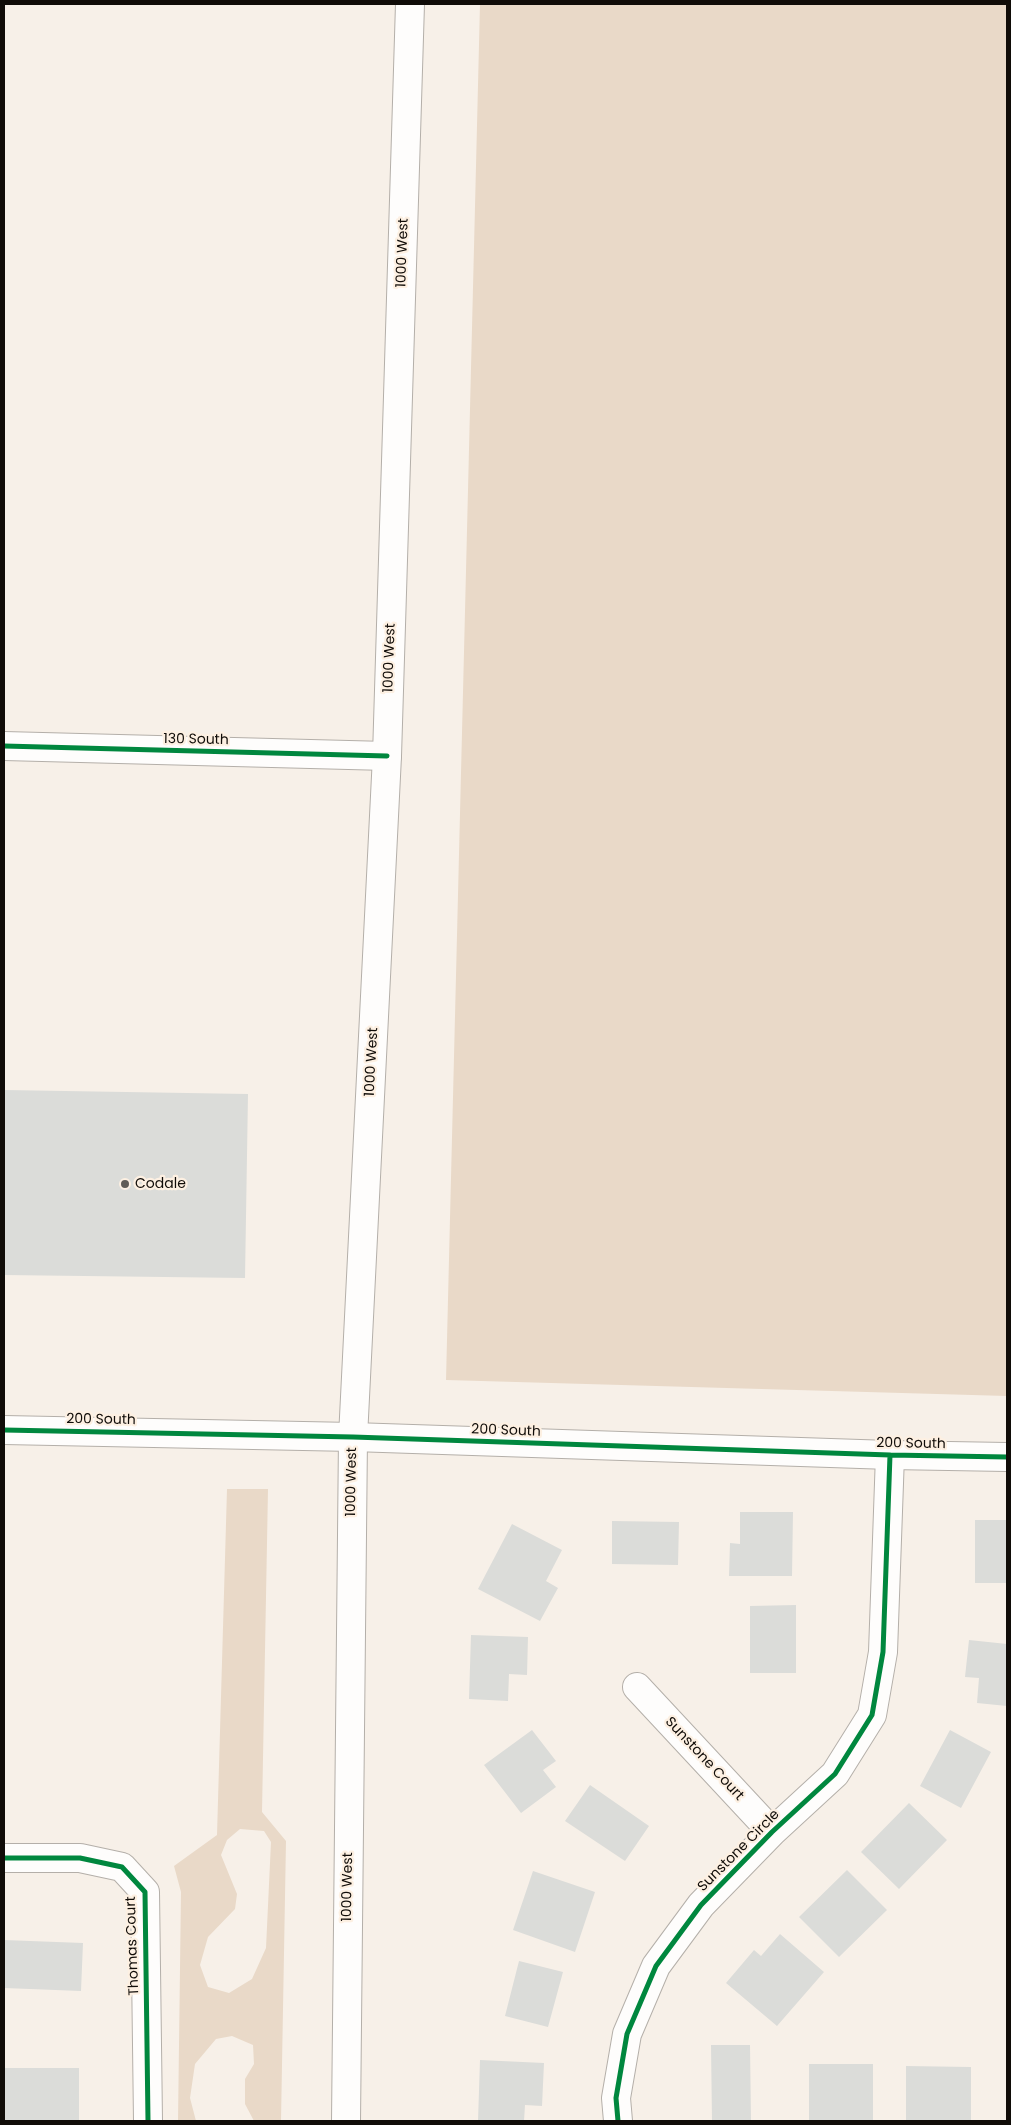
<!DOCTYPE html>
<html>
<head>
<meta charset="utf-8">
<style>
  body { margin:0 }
  #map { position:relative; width:1011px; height:2125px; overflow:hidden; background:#f7f0e8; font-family:Poppins,sans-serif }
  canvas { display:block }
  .frame { position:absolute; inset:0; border:5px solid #100c08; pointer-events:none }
</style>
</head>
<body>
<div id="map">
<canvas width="1011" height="2125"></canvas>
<div class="frame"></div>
</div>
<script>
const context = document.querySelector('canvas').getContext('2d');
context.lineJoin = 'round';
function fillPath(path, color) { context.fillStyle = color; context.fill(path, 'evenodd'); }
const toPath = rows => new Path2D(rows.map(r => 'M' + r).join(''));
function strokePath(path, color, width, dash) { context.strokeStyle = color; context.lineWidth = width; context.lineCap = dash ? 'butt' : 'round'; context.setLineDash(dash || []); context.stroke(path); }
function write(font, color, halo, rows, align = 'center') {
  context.font = font + ' Poppins,sans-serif'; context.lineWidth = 4.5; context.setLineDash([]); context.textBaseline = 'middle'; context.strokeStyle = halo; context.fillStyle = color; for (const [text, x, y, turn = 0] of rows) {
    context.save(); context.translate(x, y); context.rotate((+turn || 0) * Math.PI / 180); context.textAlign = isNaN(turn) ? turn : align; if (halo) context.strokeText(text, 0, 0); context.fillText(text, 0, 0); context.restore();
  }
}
fillPath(toPath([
  [480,4,1007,4,1007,1396,446,1380],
  [227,1489,268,1489,262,1812,286,1841,281,2121,254,2121,245,2104,245,2079,254,2064,253,2045,232,2036,216,2039,195,2064,190,2098,196,2121,178,2121,181,1892,174,1866,217,1835],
  [240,1829,264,1831,271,1842,266,1948,252,1979,229,1993,208,1987,200,1965,208,1937,235,1909,237,1894,221,1855,227,1840]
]), '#e9d9c8');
fillPath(toPath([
  [4,1090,248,1094,245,1278,4,1275],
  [740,1512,793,1512,792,1576,729,1576,730,1543,740,1544],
  [975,1520,1007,1520,1007,1583,975,1583],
  [612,1521,679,1522,678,1565,612,1564],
  [512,1524,562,1550,546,1581,558,1588,540,1621,478,1589],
  [796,1605,796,1673,750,1673,750,1606],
  [471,1635,528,1637,527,1675,509,1674,508,1701,469,1699],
  [969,1640,1007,1644,1007,1706,977,1703,979,1678,965,1677],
  [532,1730,556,1761,543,1770,556,1787,521,1813,484,1765],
  [950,1730,991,1752,961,1808,920,1786],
  [590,1785,649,1826,625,1861,565,1821],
  [909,1803,947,1840,899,1889,861,1852],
  [847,1870,887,1910,839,1957,799,1917],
  [533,1871,595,1892,575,1952,513,1930],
  [780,1934,824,1972,777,2026,726,1983,754,1950,761,1956],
  [4,1940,83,1943,81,1991,4,1988],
  [519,1961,563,1972,548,2027,505,2016],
  [711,2045,750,2045,751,2121,712,2121],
  [480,2060,544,2063,542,2106,525,2105,524,2121,478,2121],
  [809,2064,873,2064,873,2121,809,2121],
  [906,2066,971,2067,971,2121,906,2121],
  [4,2068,79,2068,79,2121,4,2121]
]), '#dbdcd9');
const street = toPath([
  [4,746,387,756],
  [637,1687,772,1832],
  [4,1858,80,1858,122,1867,145,1892,148,2121],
  [618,2121,616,2098,627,2034,656,1966,701,1905,772,1832,835,1774,872,1715,883,1652,890,1455]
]);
const secondary = toPath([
  [4,1430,353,1437,890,1455,1007,1457]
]);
const primary = toPath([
  [346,2121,353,1437,387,756,410,4]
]);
strokePath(street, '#b4afa9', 30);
strokePath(secondary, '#b4afa9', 30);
strokePath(primary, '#b4afa9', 30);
strokePath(street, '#fefdfc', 28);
strokePath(secondary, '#fefdfc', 28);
strokePath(primary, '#fefdfc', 28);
strokePath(toPath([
  [4,746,387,756],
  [4,1430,353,1437,890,1455,1007,1457],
  [4,1858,80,1858,122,1867,145,1892,148,2121],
  [618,2121,616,2098,627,2034,656,1966,701,1905,772,1832,835,1774,872,1715,883,1652,890,1455]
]), '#00873e', 5);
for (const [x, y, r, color] of [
  [125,1184,5,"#615c56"]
]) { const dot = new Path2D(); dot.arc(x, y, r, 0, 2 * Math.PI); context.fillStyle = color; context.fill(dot); strokePath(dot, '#fdf0e2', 2); }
write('14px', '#100c08', '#fdf0e2', [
  ["1000 West",403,253,-88],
  ["1000 West",390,658,-88],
  ["130 South",196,740,1],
  ["1000 West",372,1062,-87],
  ["200 South",101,1420,1],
  ["200 South",506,1431,2],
  ["200 South",911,1444,1],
  ["1000 West",352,1482,-89],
  ["Sunstone Court",704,1759,47],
  ["Sunstone Circle",739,1851,-45],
  ["1000 West",348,1887,-89],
  ["Thomas Court",133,1946,-92]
]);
write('14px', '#100c08', '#fdf0e2', [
  ["Codale",135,1184]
], 'left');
</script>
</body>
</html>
